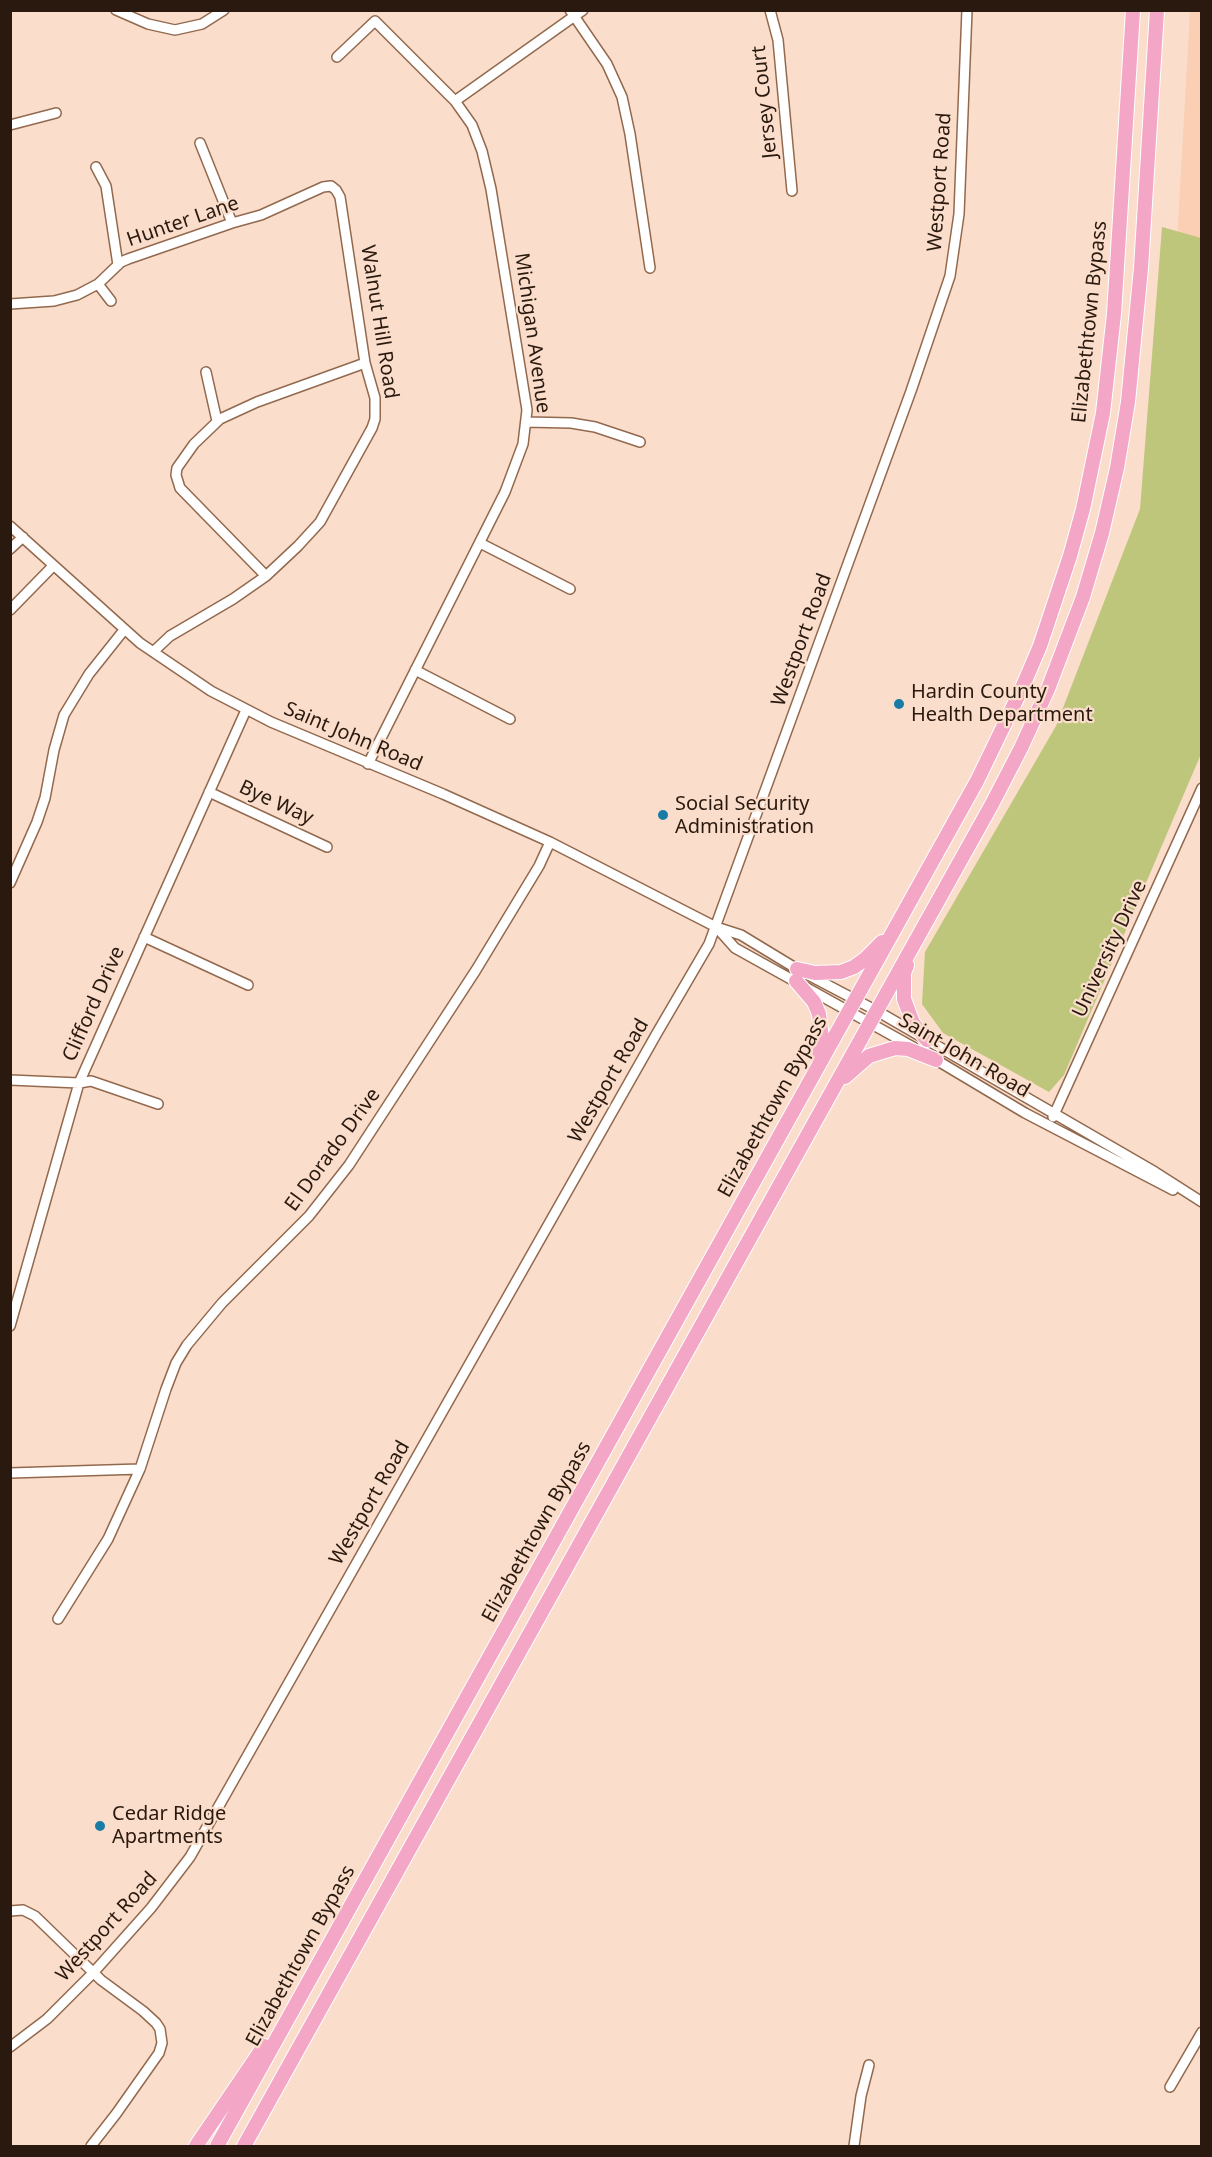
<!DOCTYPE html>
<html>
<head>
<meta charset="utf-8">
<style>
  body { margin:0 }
  #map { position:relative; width:1212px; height:2157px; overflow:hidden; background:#faddcb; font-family:"Noto Sans",sans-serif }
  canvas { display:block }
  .frame { position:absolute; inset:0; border:12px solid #2a190e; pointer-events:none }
</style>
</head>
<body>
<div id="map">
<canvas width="1212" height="2157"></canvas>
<div class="frame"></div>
</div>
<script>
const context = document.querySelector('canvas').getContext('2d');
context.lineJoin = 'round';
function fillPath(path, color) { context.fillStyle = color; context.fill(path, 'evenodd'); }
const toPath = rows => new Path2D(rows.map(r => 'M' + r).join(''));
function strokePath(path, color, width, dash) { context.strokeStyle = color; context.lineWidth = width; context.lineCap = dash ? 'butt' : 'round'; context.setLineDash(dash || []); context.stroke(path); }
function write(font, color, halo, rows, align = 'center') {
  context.font = font + ' "Noto Sans",sans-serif'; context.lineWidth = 4.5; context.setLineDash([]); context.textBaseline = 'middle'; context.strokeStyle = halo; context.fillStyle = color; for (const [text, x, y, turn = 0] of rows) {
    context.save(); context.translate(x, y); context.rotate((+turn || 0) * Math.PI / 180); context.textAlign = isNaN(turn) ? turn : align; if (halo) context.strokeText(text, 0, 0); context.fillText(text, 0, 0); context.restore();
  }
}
fillPath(toPath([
  [1190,11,1201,11,1201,249,1177,242]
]), '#fbcfb4');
fillPath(toPath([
  [1162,227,1201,238,1201,754,1064,1075,1049,1092,943,1033,922,1004,925,952,1056,726,1140,509]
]), '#bec67b');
const minor = toPath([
  [116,10,148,24,175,30,202,24,224,10],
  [570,10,607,64,622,97,630,134,650,268],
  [770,10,778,40,792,191],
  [337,57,375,21,455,101,472,125,482,151,491,189,527,410,523,444,505,492,368,764],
  [455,101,583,10],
  [10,125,56,113],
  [200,143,232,223],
  [96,167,106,186,118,265],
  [98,284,111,301],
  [10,304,54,301,77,295,98,284,121,262,128,259,232,223,261,215,323,187,331,186,336,190,340,197,365,363,375,398,375,419,372,428,320,522,298,546,266,576,233,599,170,636,153,652],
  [206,372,217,421],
  [527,422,571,423,595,427,640,442],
  [10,526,140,643,211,691,271,722,443,794,550,842,716,927,741,935,797,969,877,1011,1155,1172,1202,1202],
  [480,543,570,589],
  [10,549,23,537],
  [266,576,180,488,176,475,177,468,194,444,220,419,257,402,365,363],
  [10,610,53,566],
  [415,670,510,719],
  [209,792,327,847],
  [10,883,37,822,45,798,54,750,64,715,89,674,124,630],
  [718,929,735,948,913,1047],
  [144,937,248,985],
  [933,1058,1025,1113,1173,1190],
  [10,1080,79,1083,91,1081,158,1104],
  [1053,1117,1202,788],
  [10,1326,79,1083,246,710],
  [10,1473,140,1469],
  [58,1619,108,1539,140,1469,166,1389,176,1363,187,1345,222,1303,309,1216,349,1165,476,970,539,866,550,842],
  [10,1911,23,1910,35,1916,101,1980,143,2011,156,2023,160,2029,162,2043,159,2053,116,2114,91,2146],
  [10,2047,47,2019,93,1973,151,1908,190,1857,657,1033,709,944,911,391,950,276,959,214,967,10],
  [1170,2087,1202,2032],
  [854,2146,861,2096,869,2065]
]);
const highway = toPath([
  [907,965,904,973,904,999,913,1023,927,1040],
  [797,969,815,973,841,972,854,967,865,959,882,942],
  [796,981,814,1002,819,1014,822,1039,819,1057],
  [845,1077,869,1056,895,1048,908,1049,936,1060],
  [196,2146,264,2046],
  [217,2146,977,781,1022,688,1040,646,1070,556,1083,509,1103,413,1114,314,1133,10],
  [244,2146,992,804,1021,748,1048,689,1083,597,1102,533,1117,468,1128,402,1141,268,1157,10]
]);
strokePath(minor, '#93694e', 12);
strokePath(highway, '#fff', 16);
strokePath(minor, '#fff', 9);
strokePath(highway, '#f4a6c6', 14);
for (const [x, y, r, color] of [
  [899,704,6,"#187ca7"],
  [663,815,6,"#187ca7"],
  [100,1826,6,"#187ca7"]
]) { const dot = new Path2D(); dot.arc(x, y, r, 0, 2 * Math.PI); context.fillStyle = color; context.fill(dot); strokePath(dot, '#faddcb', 2); }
write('20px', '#2a190e', '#faddcb', [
  ["Jersey Court",765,102,-96],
  ["Westport Road",940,182,-86],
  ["Hunter Lane",183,222,-19],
  ["Walnut Hill Road",379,322,81],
  ["Elizabethtown Bypass",1090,322,-84],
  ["Michigan Avenue",532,333,82],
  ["Westport Road",802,640,-70],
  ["Saint John Road",353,737,23],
  ["Bye Way",276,803,25],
  ["University Drive",1110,949,-65],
  ["Clifford Drive",94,1004,-66],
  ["Saint John Road",964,1056,30],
  ["Westport Road",609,1081,-60],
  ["Elizabethtown Bypass",773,1107,-61],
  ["El Dorado Drive",333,1150,-54],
  ["Westport Road",370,1503,-60],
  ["Elizabethtown Bypass",537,1532,-61],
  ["Westport Road",107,1927,-48],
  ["Elizabethtown Bypass",301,1956,-61]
]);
write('20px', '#2a190e', '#faddcb', [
  ["Hardin County",911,692],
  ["Health Department",911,715],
  ["Social Security",675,804],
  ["Administration",675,827],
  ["Cedar Ridge",112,1814],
  ["Apartments",112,1837]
], 'left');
</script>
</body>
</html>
